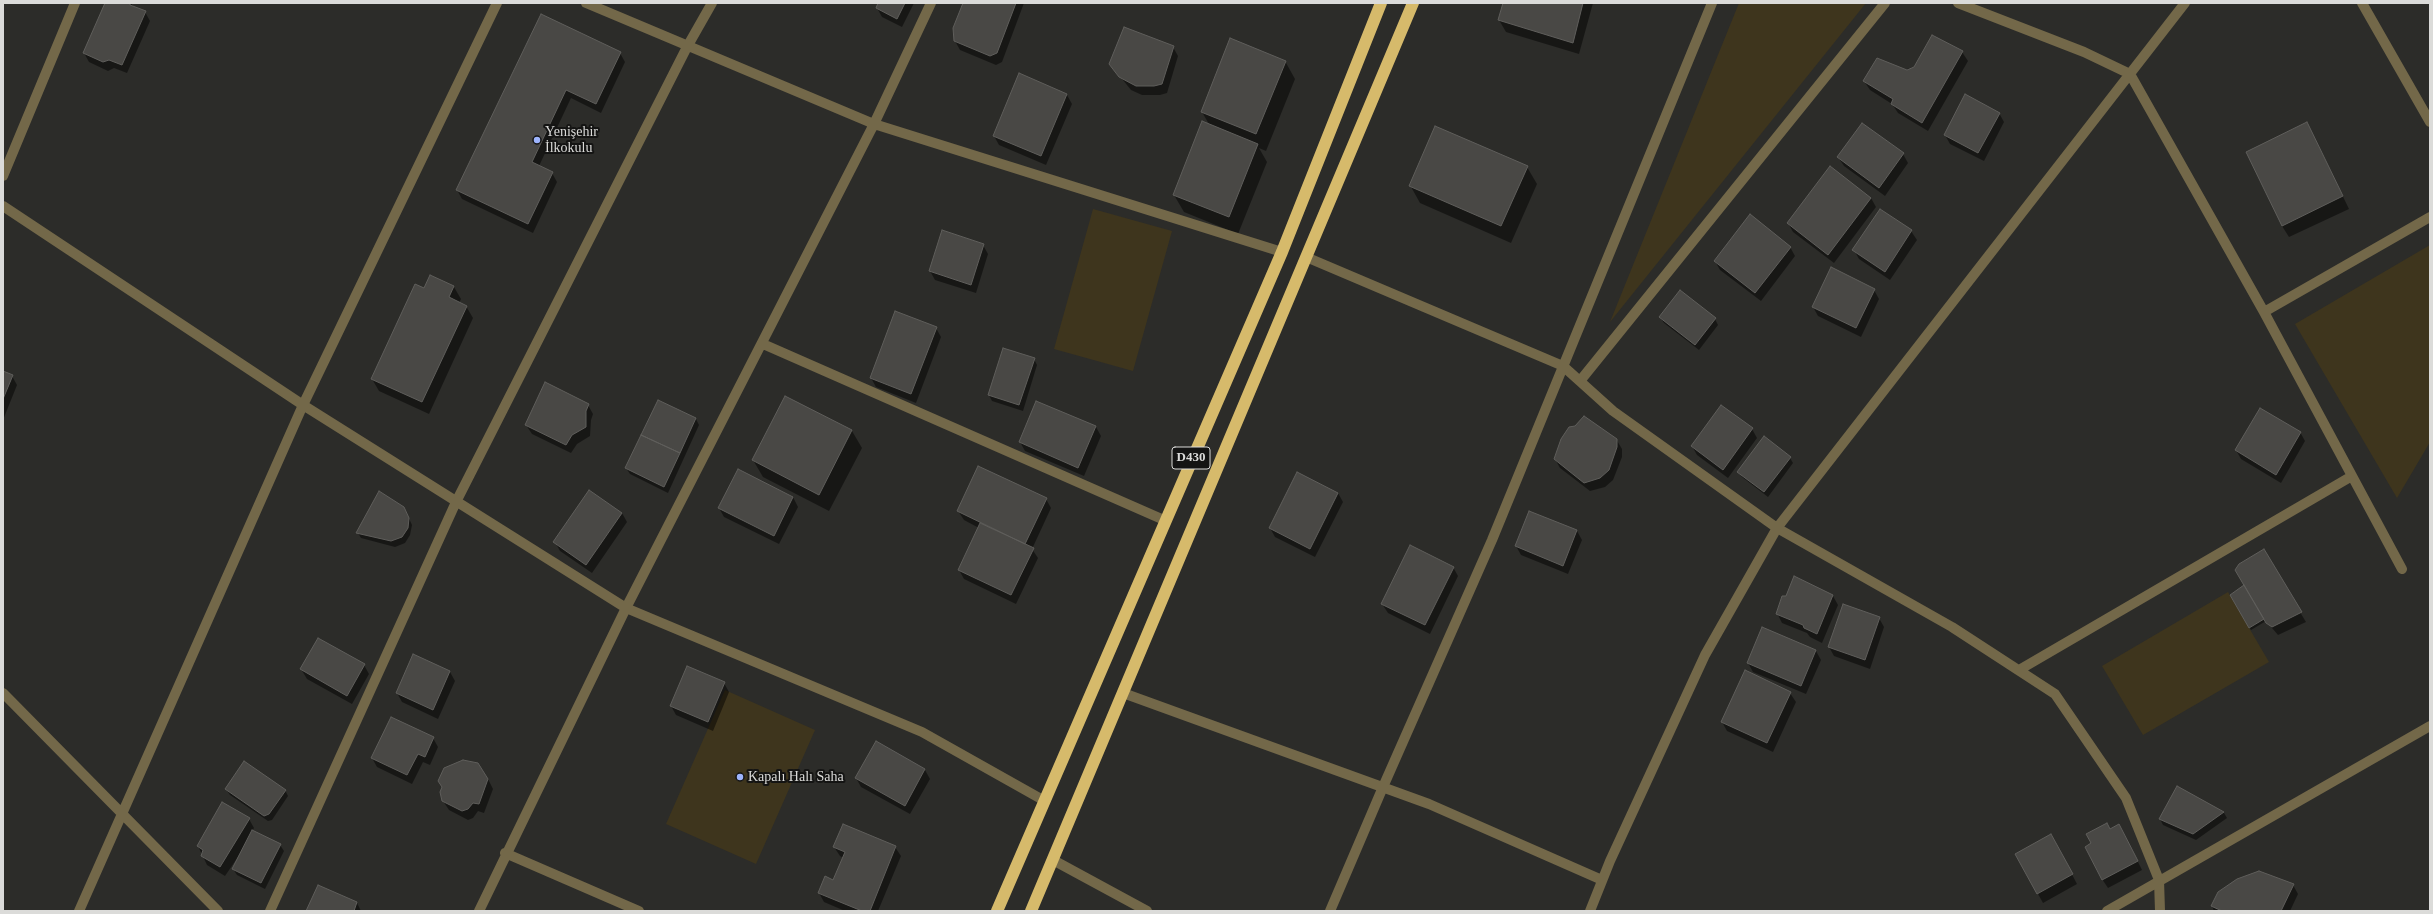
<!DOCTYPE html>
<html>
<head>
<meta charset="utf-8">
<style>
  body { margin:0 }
  #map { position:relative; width:2433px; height:914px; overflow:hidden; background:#2c2c29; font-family:Georgia,serif }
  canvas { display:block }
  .frame { position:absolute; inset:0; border:4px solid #dbdbd9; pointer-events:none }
</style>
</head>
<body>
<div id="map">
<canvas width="2433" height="914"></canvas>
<div class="frame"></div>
</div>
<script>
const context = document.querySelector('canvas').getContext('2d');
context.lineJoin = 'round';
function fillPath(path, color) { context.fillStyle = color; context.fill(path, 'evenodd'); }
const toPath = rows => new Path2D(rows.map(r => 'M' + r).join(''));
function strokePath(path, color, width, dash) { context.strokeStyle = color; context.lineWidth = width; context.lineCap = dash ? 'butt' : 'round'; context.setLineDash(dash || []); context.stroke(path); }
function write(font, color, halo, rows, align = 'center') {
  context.font = font + ' Georgia,serif'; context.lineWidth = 4; context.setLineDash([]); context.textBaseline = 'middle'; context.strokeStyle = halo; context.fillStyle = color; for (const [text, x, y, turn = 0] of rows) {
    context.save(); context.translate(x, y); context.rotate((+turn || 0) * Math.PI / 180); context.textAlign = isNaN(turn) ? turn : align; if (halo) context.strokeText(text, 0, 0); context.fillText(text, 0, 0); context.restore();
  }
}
fillPath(toPath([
  [1739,3,1866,3,1610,322],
  [1093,209,1172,231,1133,371,1054,349],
  [2430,245,2430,442,2397,498,2295,324],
  [2228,592,2269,662,2143,735,2102,666],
  [725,690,815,730,756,864,666,824]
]), '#3e351d');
fillPath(toPath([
  [106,3,131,3,134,8,145,12,150,21,127,73,114,68,108,71,89,62,84,53],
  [879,3,914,3,902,27,882,17,877,8],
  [964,3,1024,3,1002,62,996,65,960,50,955,41],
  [1504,3,1593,3,1579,54,1506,32,1499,20],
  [541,15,620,53,625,62,601,113,571,98,539,166,552,173,557,182,533,233,462,199,457,190],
  [1932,36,1962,52,1968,61,1928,131,1898,113,1892,104,1870,90,1864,81,1914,67],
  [1173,47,1178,56,1167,93,1160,95,1142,95,1131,90,1110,64],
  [1285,61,1295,79,1266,151,1259,148,1267,162,1238,234,1184,212,1174,195,1210,126,1202,112],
  [1020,75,1067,95,1072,104,1046,165,999,145,994,136],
  [1999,113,2004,122,1984,161,1950,144,1945,135],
  [2313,135,2349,209,2289,237,2282,226],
  [1903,154,1908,163,1885,196,1844,166,1838,157],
  [1527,167,1537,184,1511,243,1420,203,1410,185],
  [1871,198,1876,207,1834,263,1793,232,1788,223],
  [1880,210,1911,231,1917,240,1890,280,1859,259,1854,250],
  [983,245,988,254,976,293,935,280,930,271],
  [1790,247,1795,256,1761,301,1720,270,1715,261],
  [454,287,461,299,459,303,466,306,473,318,429,414,379,391,372,379,424,289],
  [1874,290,1879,299,1861,337,1818,316,1813,307],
  [1660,317,1715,319,1718,325,1699,350,1664,323],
  [936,328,941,337,916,403,876,387,871,378],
  [1034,359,1037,365,1023,411,992,401,989,395],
  [3,372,12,376,17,385,3,420],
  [785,397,852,431,862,448,829,511,763,477,753,460],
  [658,401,696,419,699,425,668,493,630,474,626,468],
  [1037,402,1096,427,1101,436,1084,476,1025,451,1020,442],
  [588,405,593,414,591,420,590,436,577,444,571,453,532,434,526,425],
  [1721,407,1752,429,1757,438,1728,478,1697,455,1692,446],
  [2300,432,2305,441,2281,483,2241,459,2236,450],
  [1616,439,1622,449,1622,457,1613,480,1605,487,1590,491,1560,468,1555,459],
  [1790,458,1793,463,1768,497,1742,477,1738,472],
  [1338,493,1343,502,1315,557,1275,537,1270,528],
  [793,497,798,507,779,544,724,517,719,508],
  [1046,499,1051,508,1032,549,1038,558,1016,604,964,579,959,570,979,528,964,520,958,511],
  [1530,512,1577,531,1582,540,1568,574,1521,555,1516,546],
  [622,513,627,522,592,573,560,551,555,542],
  [407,514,412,525,410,535,405,543,395,547,361,538,358,533],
  [2263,551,2306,622,2278,635,2266,621,2251,630,2231,596,2250,597],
  [1453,567,1458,576,1430,634,1388,613,1382,604],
  [1833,596,1838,605,1822,643,1810,637,1807,633,1782,623,1777,613],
  [1879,618,1884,627,1870,669,1834,656,1829,647],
  [1816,651,1821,660,1806,694,1753,672,1748,663],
  [414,656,450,672,455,681,438,719,402,702,397,693],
  [364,665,369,674,352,704,307,679,301,669],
  [724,683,729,692,713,731,676,715,671,706],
  [1790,693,1796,702,1773,752,1727,731,1722,722],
  [433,738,438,747,430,765,423,762,412,784,377,767,372,758],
  [876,742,925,770,930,779,910,814,861,787,856,778],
  [488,779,493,789,484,813,478,811,473,818,468,820,449,810,443,801],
  [2177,787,2224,813,2227,818,2196,840,2163,825,2160,819],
  [226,789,285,790,288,796,272,820,268,821,230,795],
  [249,819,254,828,252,831,280,845,284,851,265,889,237,875,233,869,244,848,225,876,207,865,198,846],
  [2110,830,2124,834,2142,870,2108,888,2102,879],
  [2056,844,2077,884,2043,903,2016,854],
  [834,847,895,847,901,856,878,911,845,911,824,902,819,893,825,878,834,881,843,858,840,856],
  [2293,885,2298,894,2290,911,2214,911,2212,906],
  [318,886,357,903,361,911,307,911]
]), '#0007');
const building = toPath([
  [105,3,130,3,130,5,146,11,122,65,109,60,103,62,83,53,105,3],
  [878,3,905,3,897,19,876,8,878,3],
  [963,3,1016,3,997,53,990,56,954,41,953,28,963,3],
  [1503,3,1583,3,1573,43,1498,20,1503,3],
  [541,14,621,52,596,104,566,90,532,162,553,172,528,224,456,190,541,14],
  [1124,27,1174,46,1162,84,1154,86,1136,86,1119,77,1109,64,1124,27],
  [1932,35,1963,51,1922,123,1891,104,1893,99,1863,81,1877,58,1907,70,1914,67,1932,35],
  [1230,38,1286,61,1256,134,1201,112,1230,38],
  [1019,73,1067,94,1041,156,993,136,1019,73],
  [1965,94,2000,113,1978,153,1944,135,1965,94],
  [1202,121,1258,144,1229,217,1173,195,1202,121],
  [2307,122,2343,196,2282,226,2246,152,2307,122],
  [1862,123,1904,153,1879,188,1837,157,1862,123],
  [1435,126,1528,166,1501,226,1409,186,1435,126],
  [1830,166,1871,198,1828,255,1787,223,1830,166],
  [1880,209,1912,230,1885,272,1852,250,1880,209],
  [1750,214,1791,247,1755,293,1714,261,1750,214],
  [942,230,984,244,971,285,929,271,942,230],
  [1831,267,1875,289,1856,328,1812,307,1831,267],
  [430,275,454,286,449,297,467,306,422,402,371,379,415,284,424,288,430,275],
  [1680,290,1716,318,1695,345,1659,317,1680,290],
  [895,311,937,327,911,394,870,378,895,311],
  [1003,348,1035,358,1019,405,988,395,1003,348],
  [3,371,13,375,3,399,3,371],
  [545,382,589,404,586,411,586,427,572,435,566,445,525,425,545,382],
  [785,396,852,430,819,495,752,460,785,396],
  [658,400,696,418,680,453,641,435,658,400],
  [1036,401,1096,426,1078,468,1019,442,1036,401],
  [1721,405,1753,428,1723,470,1691,446,1721,405],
  [2260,408,2301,432,2276,475,2235,450,2260,408],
  [1584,416,1617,439,1617,447,1609,470,1600,478,1584,483,1554,459,1561,439,1569,427,1575,426,1584,416],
  [641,435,680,453,664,487,625,468,641,435],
  [1764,436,1791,457,1764,492,1737,472,1764,436],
  [978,466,1047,498,1025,544,957,511,978,466],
  [738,469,793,497,774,536,718,508,738,469],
  [1297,472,1338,493,1310,549,1269,528,1297,472],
  [589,490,622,513,586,565,553,542,589,490],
  [379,491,404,507,409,518,408,528,402,537,391,541,356,533,379,491],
  [1529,511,1577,530,1563,566,1515,546,1529,511],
  [980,523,1034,548,1011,595,958,570,980,523],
  [1410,545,1454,567,1425,625,1381,604,1410,545],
  [2264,549,2302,612,2272,627,2266,623,2235,570,2239,564,2264,549],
  [1794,576,1833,595,1817,634,1804,628,1803,625,1776,614,1782,596,1786,596,1794,576],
  [2244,585,2264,619,2249,628,2230,595,2244,585],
  [1843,604,1880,617,1865,660,1828,647,1843,604],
  [1762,627,1816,650,1801,686,1747,663,1762,627],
  [318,638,365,664,347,696,300,669,318,638],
  [413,654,450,671,433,710,396,693,413,654],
  [687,666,725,682,708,722,670,706,687,666],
  [1745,670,1791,692,1767,743,1721,722,1745,670],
  [391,717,434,737,425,757,418,754,407,775,371,758,391,717],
  [876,741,925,769,905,806,855,778,876,741],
  [463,760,478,763,488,779,479,804,473,803,468,809,462,811,442,801,440,792,442,787,438,781,444,768,463,760],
  [244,761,286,790,269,814,264,816,225,789,244,761],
  [2177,786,2224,812,2193,834,2159,819,2177,786],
  [222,802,250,818,220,867,201,856,203,850,197,846,222,802],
  [2107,823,2110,829,2119,824,2138,861,2102,880,2085,847,2091,843,2086,834,2107,823],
  [843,824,896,846,870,911,862,911,818,893,825,876,833,880,845,852,833,847,843,824],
  [252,830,281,844,261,883,232,869,252,830],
  [2051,834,2073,874,2037,894,2015,854,2051,834],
  [2259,871,2294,884,2281,911,2222,911,2211,906,2218,892,2237,879,2259,871],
  [318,885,357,902,354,911,306,911,318,885]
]);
fillPath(building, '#494845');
strokePath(building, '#5f5e5b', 1);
strokePath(toPath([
  [586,3,874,124,1282,252],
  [1958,3,2084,52,2130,74,2264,312,2402,569],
  [2362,3,2430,122],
  [3,176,75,3],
  [3,206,303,405,626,608,922,732,1043,800],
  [1306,257,1563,366,1613,411,1777,528,1952,627,2055,694,2126,798,2159,880,2160,911],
  [2264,312,2430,217],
  [763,344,1164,520],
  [1580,381,1885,3],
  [2019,670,2352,476],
  [3,693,218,911],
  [1123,693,1429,804,1602,880],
  [505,853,639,911],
  [1053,860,1147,911],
  [79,911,303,405,497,3],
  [270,911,456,502,687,47,712,3],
  [479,911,626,608,874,124,931,3],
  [1330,911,1383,787,1492,540,1712,3],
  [1590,911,1610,861,1705,655,1777,528,2185,3],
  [2107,911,2430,726]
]), '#736849', 10);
strokePath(toPath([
  [997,911,1282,252,1381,3],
  [1031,911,1413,3]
]), '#d6ba6b', 12);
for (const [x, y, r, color] of [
  [537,140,4,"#9db4fd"],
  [740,777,4,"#9db4fd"]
]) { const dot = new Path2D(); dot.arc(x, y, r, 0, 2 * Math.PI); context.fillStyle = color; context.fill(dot); strokePath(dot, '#141413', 1.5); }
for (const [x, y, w] of [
  [1191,458,38]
]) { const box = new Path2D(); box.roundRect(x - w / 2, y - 11, w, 22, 3); context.fillStyle = '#141413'; context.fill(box); strokePath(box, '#dbdbd9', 1); }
write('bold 13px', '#dbdbd9', null, [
  ["D430",1191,458]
]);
write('14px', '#dbdbd9', '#141413', [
  ["Yenişehir",545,132],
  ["İlkokulu",545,148],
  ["Kapalı Halı Saha",748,777]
], 'left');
</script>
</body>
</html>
